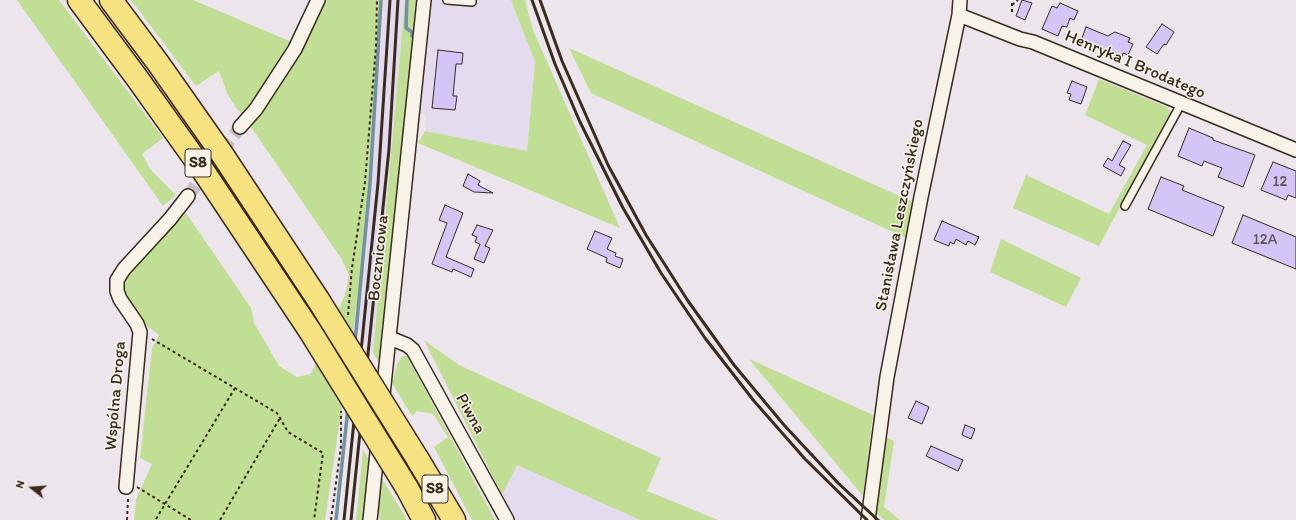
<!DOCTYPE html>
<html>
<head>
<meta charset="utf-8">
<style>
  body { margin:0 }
  #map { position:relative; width:1296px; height:520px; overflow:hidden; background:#ece5ec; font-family:Itim,sans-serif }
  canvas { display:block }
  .north { position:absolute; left:12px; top:468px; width:40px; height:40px; -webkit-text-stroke:3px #f7f3e8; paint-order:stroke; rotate:287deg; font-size:11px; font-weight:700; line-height:16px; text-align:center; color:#3b2a1e }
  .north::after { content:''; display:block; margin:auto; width:14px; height:18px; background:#3b2a1e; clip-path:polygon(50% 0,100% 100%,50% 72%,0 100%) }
</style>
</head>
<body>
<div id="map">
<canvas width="1296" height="520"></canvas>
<div class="north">N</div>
</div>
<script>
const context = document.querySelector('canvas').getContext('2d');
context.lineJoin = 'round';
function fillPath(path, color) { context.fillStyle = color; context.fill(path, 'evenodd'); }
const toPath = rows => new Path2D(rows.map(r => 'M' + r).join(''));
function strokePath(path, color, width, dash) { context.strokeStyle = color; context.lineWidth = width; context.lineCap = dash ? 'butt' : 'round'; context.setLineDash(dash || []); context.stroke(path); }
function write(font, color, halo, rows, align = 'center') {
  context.font = font + ' Itim,sans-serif'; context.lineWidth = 3; context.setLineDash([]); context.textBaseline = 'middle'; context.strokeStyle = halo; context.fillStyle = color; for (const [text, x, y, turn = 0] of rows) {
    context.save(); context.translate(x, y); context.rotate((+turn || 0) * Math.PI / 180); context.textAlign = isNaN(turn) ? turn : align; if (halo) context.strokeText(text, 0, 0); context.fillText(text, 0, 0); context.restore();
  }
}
fillPath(toPath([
  [383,0,405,0,373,353,354,322,364,258],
  [431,0,511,0,535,62,527,152,425,131,426,116,420,111],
  [517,465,640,520,514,520,502,495]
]), '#e5dbef');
fillPath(toPath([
  [17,0,59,0,163,138,142,154,151,170,176,195,163,206],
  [131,0,193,0,294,43,244,116,236,108,227,93,219,71,196,86],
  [323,0,383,0,364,258,325,520,134,520,136,499,152,464,140,458,152,348,159,335,140,321,122,291,124,279,143,255,186,213,251,308,254,323,279,366,297,377,311,374,345,295,349,275,341,258,251,127,278,86],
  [405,0,416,0,405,142,380,364,373,353],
  [511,0,525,0,533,30,620,228,418,143,425,131,527,151,535,62],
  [569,48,915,203,908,239,591,93],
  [1099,79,1167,107,1171,112,1099,246,1013,208,1026,175,1109,214,1147,145,1085,115],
  [1001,239,1081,278,1066,307,990,272],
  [424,340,459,365,661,458,647,491,718,520,640,520,517,465,502,495],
  [402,356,407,356,495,520,472,520,434,447,448,437,433,414,417,411,412,416,392,383,397,365],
  [749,359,873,415,863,496],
  [886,437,894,441,884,507,900,520,885,520,875,512],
  [363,450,371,463,366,520,356,520],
  [382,479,406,518,407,520,380,520,378,508]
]), '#c1de95');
strokePath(toPath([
  [407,0,406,28,412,32,412,36],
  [355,342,370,184,381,0],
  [336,520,348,408]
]), '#7292a1', 3.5);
const building = toPath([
  [1022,0,1032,3,1025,20,1016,16,1022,0],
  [1060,3,1078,11,1074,20,1070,18,1067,27,1062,26,1058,36,1042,29,1052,6,1057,8,1060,3],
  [1162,24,1174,32,1166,45,1164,44,1157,54,1146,47,1162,24],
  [1086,27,1108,36,1115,32,1130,38,1128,42,1133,44,1128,55,1123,53,1122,57,1081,41,1086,27],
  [438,50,463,53,462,64,456,64,453,96,457,96,455,110,432,108,438,50],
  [1072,81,1087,87,1081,104,1069,100,1071,94,1067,93,1072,81],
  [1189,128,1213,138,1213,140,1255,155,1243,187,1218,177,1222,168,1204,161,1202,166,1178,156,1189,128],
  [1123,141,1131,145,1119,165,1125,168,1121,176,1103,166,1108,158,1112,161,1123,141],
  [1273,162,1296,171,1296,198,1288,195,1286,200,1261,190,1273,162],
  [468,174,480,181,478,185,493,193,474,192,463,186,468,174],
  [1161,177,1184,186,1182,190,1224,207,1213,236,1148,209,1161,177],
  [445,205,463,213,446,257,474,269,471,277,453,269,452,272,432,264,447,223,439,220,445,205],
  [1243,215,1296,237,1296,269,1232,243,1243,215],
  [942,221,979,237,975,245,968,241,966,245,956,239,954,244,950,242,949,246,934,240,942,221],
  [477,225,493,230,485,246,490,248,484,263,474,259,480,244,475,242,477,237,472,235,477,225],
  [595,231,612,238,607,249,616,253,615,256,623,259,620,268,606,262,607,258,587,249,595,231],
  [916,401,929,407,922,424,908,418,916,401],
  [965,425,975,429,971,439,962,435,965,425],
  [931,446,963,460,958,471,926,456,931,446]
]);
fillPath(building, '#d4c5f7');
strokePath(building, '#3b2a1e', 1);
strokePath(toPath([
  [188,196,240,127]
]), '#c9c0c3', 13, [13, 6]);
const lane = toPath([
  [447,0,472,2,472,0],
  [1125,206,1181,104]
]);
const street = toPath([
  [959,15,1020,39,1033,42,1296,150],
  [240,127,256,109,295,49,318,0],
  [390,338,407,345,413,350,507,520],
  [126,487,140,332,137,324,120,299,117,291,117,280,124,269,170,219,188,196],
  [370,520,424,0],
  [868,520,887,377,921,197,959,15,960,0]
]);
const highway = toPath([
  [79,0,137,78,202,169,310,331],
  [111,0,158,63,222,154,319,301],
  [417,458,454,520],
  [407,488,424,520]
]);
strokePath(lane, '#3b2a1e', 10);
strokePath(street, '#3b2a1e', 16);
strokePath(highway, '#3b2a1e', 25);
strokePath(toPath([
  [1012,5,1018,0],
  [1012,12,1012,0],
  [348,315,352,268,365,182,376,46,377,0],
  [152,339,277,413,288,432,323,453,314,520],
  [137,487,191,520],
  [156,519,235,388],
  [127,520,128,499],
  [220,520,280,418],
  [331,520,341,446,341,411]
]), '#3b2a1e', 2, [3, 3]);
strokePath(lane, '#f7f3e8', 7);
strokePath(street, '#f7f3e8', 13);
strokePath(highway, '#f7e281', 22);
strokePath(toPath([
  [532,0,555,64,580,122,623,208,661,273,705,338,754,401,805,459,867,520],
  [540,0,562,61,608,165,646,235,688,301,734,365,784,425,838,483,878,520],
  [344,520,378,183,390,0],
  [351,520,389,149,398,0]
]), '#3b2a1e', 3);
const highwayBridge = toPath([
  [319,301,417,458],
  [310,331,407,488]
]);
strokePath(highwayBridge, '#3b2a1e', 25, []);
strokePath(highwayBridge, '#f7e281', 22);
write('15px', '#615154', null, [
  ["12",1280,182],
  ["12A",1265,240]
]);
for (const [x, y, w] of [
  [198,163,26],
  [435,489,26]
]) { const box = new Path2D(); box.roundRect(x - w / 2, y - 14, w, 28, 3); context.fillStyle = '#f7f3e8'; context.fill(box); strokePath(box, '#3b2a1e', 1); }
write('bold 16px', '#3b2a1e', null, [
  ["S8",198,163],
  ["S8",435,489]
]);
write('17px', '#3b2a1e', '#f7f3e8', [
  ["Henryka I Brodatego",1135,65,23],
  ["Stanisława Leszczyńskiego",900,215,-79],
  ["Bocznicowa",379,258,-84],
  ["Wspólna Droga",116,396,-85],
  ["Piwna",470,414,61]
]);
</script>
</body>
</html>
